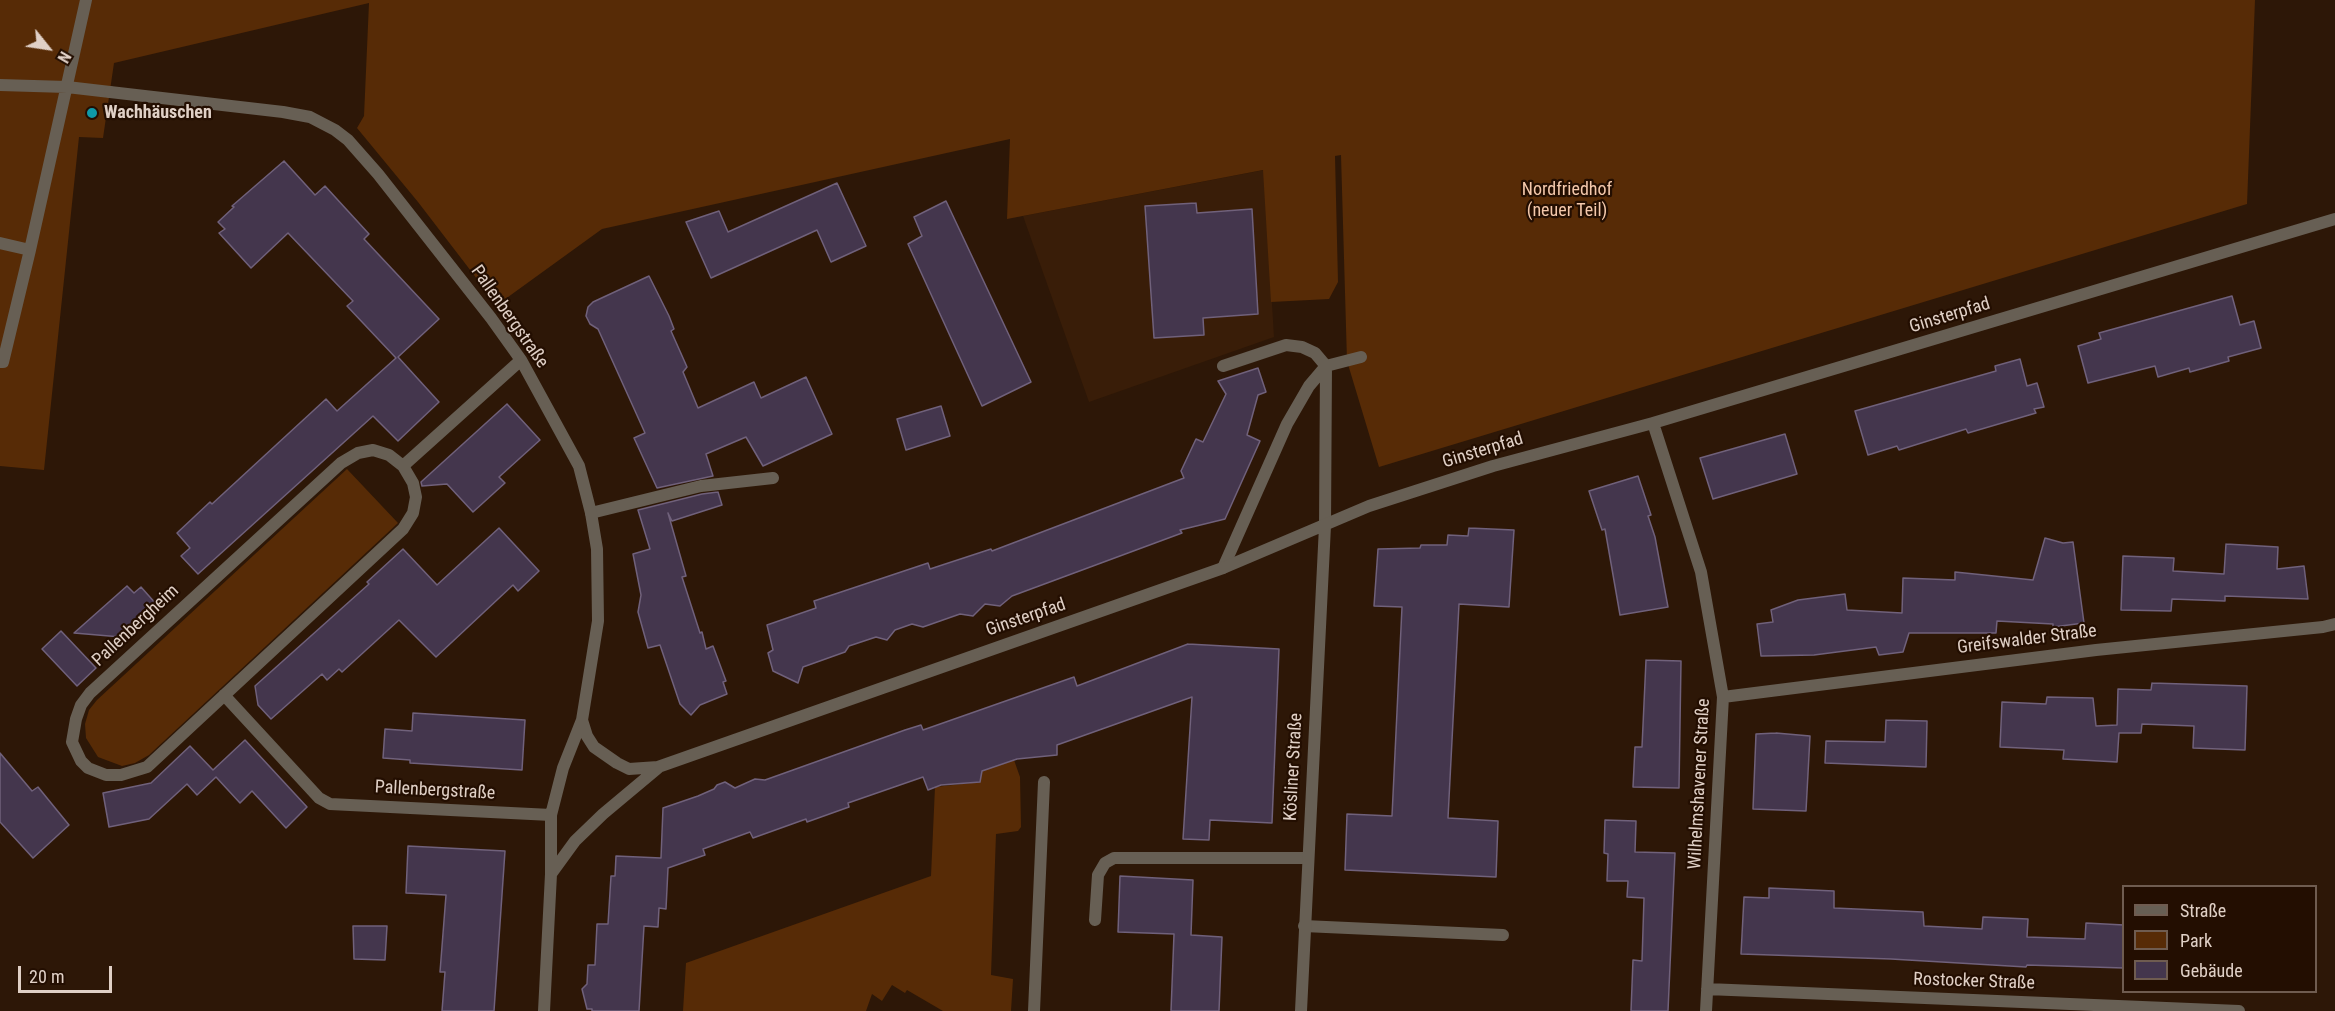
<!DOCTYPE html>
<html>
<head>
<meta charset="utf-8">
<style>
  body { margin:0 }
  #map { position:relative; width:2335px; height:1011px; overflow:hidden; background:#2d1707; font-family:"Roboto Condensed",sans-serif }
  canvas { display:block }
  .legend { position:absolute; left:2122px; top:885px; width:195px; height:108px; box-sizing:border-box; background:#230e01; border:2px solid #6f5c50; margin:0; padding:8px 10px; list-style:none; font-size:18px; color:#e0d0c6 }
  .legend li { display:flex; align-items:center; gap:12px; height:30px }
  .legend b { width:30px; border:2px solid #6f5c50 }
  .north { position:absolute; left:18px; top:18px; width:60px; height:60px; -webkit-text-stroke:4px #230e01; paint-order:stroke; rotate:120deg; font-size:16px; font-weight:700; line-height:24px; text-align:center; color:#e0d0c6 }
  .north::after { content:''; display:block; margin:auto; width:21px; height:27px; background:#e0d0c6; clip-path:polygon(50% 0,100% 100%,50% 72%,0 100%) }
  .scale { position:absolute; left:18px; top:966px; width:94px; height:27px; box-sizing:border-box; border:3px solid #e0d0c6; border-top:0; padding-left:8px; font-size:18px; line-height:21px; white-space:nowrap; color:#e0d0c6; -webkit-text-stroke:4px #230e01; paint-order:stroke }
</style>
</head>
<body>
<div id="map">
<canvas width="2335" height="1011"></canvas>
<ul class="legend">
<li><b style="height:8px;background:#675f54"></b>Straße</li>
<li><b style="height:16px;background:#572b06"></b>Park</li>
<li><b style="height:16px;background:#44364d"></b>Gebäude</li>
</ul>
<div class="north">N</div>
<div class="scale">20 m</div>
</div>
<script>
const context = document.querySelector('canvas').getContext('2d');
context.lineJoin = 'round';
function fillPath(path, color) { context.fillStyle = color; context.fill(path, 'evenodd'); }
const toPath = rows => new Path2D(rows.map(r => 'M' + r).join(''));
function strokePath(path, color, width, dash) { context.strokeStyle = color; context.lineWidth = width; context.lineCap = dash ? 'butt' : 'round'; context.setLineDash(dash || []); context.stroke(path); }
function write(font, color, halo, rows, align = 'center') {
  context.font = font + ' "Roboto Condensed",sans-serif'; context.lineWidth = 4.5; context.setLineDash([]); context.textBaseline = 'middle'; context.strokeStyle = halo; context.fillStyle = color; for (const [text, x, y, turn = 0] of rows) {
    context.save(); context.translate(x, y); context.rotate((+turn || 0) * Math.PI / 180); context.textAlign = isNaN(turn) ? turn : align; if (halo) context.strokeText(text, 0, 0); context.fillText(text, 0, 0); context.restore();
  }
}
fillPath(toPath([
  [1264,170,1274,337,1089,402,1023,216]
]), '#391d08');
fillPath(toPath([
  [0,0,2255,0,2247,204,1379,467,1347,361,1341,155,1335,156,1338,282,1329,299,1271,302,1263,170,1007,219,1010,139,602,229,497,305,418,202,357,128,364,116,369,3,114,63,103,138,79,137,44,470,0,466],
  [347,469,398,523,149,755,135,763,122,766,98,757,86,738,85,724,89,710,97,700],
  [1014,760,1020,777,1021,827,1018,831,996,834,991,975,1013,979,1011,1011,943,1011,907,990,905,993,892,985,882,1001,872,994,866,1011,683,1011,686,963,931,876,935,787,980,782,982,771]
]), '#572b06');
const building = toPath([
  [284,161,315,195,325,186,369,234,364,239,439,319,398,357,439,402,398,441,373,416,198,574,181,556,190,548,177,533,210,502,212,504,326,399,337,411,396,358,347,306,353,301,288,233,251,268,219,233,225,229,218,222,234,207,232,206,284,161],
  [837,183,866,246,831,262,817,230,711,278,686,222,719,211,728,232,837,183],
  [946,201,1031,382,982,406,908,244,922,236,914,217,946,201],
  [1196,203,1197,213,1252,209,1258,314,1203,318,1204,335,1154,338,1145,206,1196,203],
  [649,276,669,316,674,329,671,331,687,367,683,372,698,408,754,382,761,398,806,377,832,434,763,466,746,437,706,454,713,476,657,488,634,438,645,433,598,329,590,324,586,316,588,307,593,302,649,276],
  [2232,296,2240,325,2254,321,2261,348,2228,357,2229,361,2190,372,2189,368,2158,377,2155,366,2088,383,2078,346,2101,339,2099,333,2232,296],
  [2020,359,2027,386,2037,383,2044,407,2034,409,2036,413,1968,433,1966,429,1899,450,1897,446,1868,455,1855,411,1996,371,1995,366,2020,359],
  [1258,368,1266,392,1258,395,1247,435,1260,441,1225,519,1180,530,1182,533,1012,596,1000,606,985,604,973,616,960,614,923,627,912,624,895,630,887,640,876,637,849,646,845,652,803,667,798,683,773,671,768,653,773,650,767,625,816,608,814,601,928,563,930,569,991,549,992,551,1184,478,1181,471,1196,439,1203,442,1226,394,1218,381,1258,368],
  [507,404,540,440,499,477,505,483,473,512,447,484,422,486,421,482,507,404],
  [941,406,950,436,906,450,897,419,941,406],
  [1785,434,1797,474,1713,499,1700,458,1785,434],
  [1638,476,1651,515,1648,516,1655,537,1668,607,1620,615,1605,529,1602,530,1589,491,1638,476],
  [718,492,722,505,672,521,668,513,686,576,682,577,700,633,702,632,706,649,713,646,726,681,723,682,727,694,700,705,691,715,680,704,660,645,648,648,638,612,641,595,633,554,650,549,638,510,702,494,718,492],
  [499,528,539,571,518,591,513,585,436,657,399,620,342,672,339,669,327,680,322,674,271,719,258,705,255,686,369,584,367,582,403,549,437,585,499,528],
  [1469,528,1514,530,1509,607,1459,604,1448,818,1498,821,1496,877,1345,870,1347,814,1392,816,1402,607,1374,606,1378,549,1420,548,1421,545,1447,545,1448,535,1468,536,1469,528],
  [2045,538,2063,543,2073,542,2084,623,2053,627,2053,624,1997,621,1996,633,1909,633,1903,652,1879,655,1876,647,1814,655,1761,656,1757,624,1773,622,1771,610,1798,600,1845,594,1847,610,1902,613,1903,578,1955,580,1955,572,2033,580,2045,538],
  [2226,544,2278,547,2277,569,2304,566,2308,599,2225,596,2225,601,2172,599,2171,611,2121,610,2123,556,2174,558,2173,571,2224,574,2226,544],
  [127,586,134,593,141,587,157,605,121,637,74,633,127,586],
  [61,631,96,668,77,686,42,649,61,631],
  [1188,644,1279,649,1272,823,1210,820,1209,840,1183,839,1192,697,1057,745,1057,755,1017,759,982,771,980,782,941,785,928,790,923,777,848,803,849,807,807,822,806,819,753,838,750,832,703,849,705,855,668,868,666,909,659,908,658,927,644,926,639,1011,592,1011,592,1009,587,1009,582,989,587,984,588,965,595,965,597,924,608,924,611,876,615,876,616,856,661,858,663,808,698,796,714,789,717,785,725,782,735,788,755,779,765,780,905,730,921,725,923,730,1074,677,1077,686,1188,644],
  [1646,660,1681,661,1679,788,1633,787,1635,747,1642,747,1646,660],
  [2152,683,2247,686,2245,750,2193,748,2194,726,2142,724,2141,733,2119,733,2117,762,2063,759,2064,750,2000,747,2002,702,2046,704,2047,697,2093,698,2096,726,2117,725,2118,689,2151,690,2152,683],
  [413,713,525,720,522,770,410,763,410,760,383,758,385,729,412,731,413,713],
  [1886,720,1927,721,1926,767,1825,763,1826,741,1885,742,1886,720],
  [1776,733,1810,736,1806,811,1753,809,1756,734,1776,733],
  [245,740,307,807,286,828,252,791,240,803,216,777,197,795,187,784,149,819,109,827,103,793,151,783,190,746,213,770,245,740],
  [0,753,32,791,38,787,69,825,33,858,0,822,0,753],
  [1605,820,1636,821,1635,852,1675,853,1668,1011,1631,1011,1633,960,1642,961,1644,898,1627,897,1628,881,1607,881,1608,854,1604,853,1605,820],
  [408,846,505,851,494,1011,442,1011,445,972,440,972,446,895,406,893,408,846],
  [1120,876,1193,880,1191,935,1222,937,1219,1011,1171,1011,1174,934,1118,932,1120,876],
  [1769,888,1834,891,1834,908,1923,912,1924,926,1982,929,1983,917,2028,919,2027,937,2085,939,2086,923,2124,925,2124,968,2027,965,2026,967,1891,959,1741,954,1744,897,1769,898,1769,888],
  [353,926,387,926,385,960,354,959,353,926]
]);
fillPath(building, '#44364d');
strokePath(building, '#70617b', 1.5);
strokePath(toPath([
  [0,85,67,87,110,92],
  [0,243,30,250,86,0],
  [0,362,3,362,30,250],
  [1223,366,1286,345,1302,347,1315,353,1326,366,1325,526],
  [591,513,701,486,773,478],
  [1223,568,1287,424,1309,386,1326,366,1361,357],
  [1095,920,1098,875,1105,863,1114,858,1307,858],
  [1304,926,1503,935],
  [1034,1011,1044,782]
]), '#675f54', 12);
strokePath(toPath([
  [110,92,283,112,310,117,335,130,348,140,378,174,491,318,521,360,579,466,591,513,597,549,598,621,582,720,563,768,551,815,551,874,544,1011],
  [1653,423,1701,572,1723,697,1706,1011],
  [373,450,389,455,403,466,413,483,416,497,413,513,403,529,147,767,121,775,106,775,88,768,81,761,72,742,76,719,81,705,90,693,341,463,358,453,373,450],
  [403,466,521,360],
  [224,695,319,798,330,804,551,815],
  [1723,697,2096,650,2323,627,2335,624],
  [582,720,587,736,594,747,617,763,629,769,658,767,1223,568,1369,506,1493,466,1653,423,2335,219],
  [551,874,575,841,603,814,658,768],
  [1707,989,2239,1011],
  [1301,1011,1325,526]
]), '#675f54', 12);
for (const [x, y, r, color] of [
  [92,113,6,"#0f9aa8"]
]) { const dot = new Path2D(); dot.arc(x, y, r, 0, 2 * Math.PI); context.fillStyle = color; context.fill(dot); strokePath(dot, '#230e01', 2); }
write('bold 18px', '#e0d0c6', '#230e01', [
  ["Wachhäuschen",104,113]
], 'left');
write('18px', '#f4c8ab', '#230e01', [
  ["Nordfriedhof",1567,190],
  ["(neuer Teil)",1567,211]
]);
write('18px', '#e0d0c6', '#230e01', [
  ["Ginsterpfad",1950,316,-17],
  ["Pallenbergstraße",509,317,55],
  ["Ginsterpfad",1483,451,-17],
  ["Ginsterpfad",1026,618,-19],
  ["Pallenbergheim",136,626,-43],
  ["Greifswalder Straße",2027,640,-7],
  ["Kösliner Straße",1294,767,-87],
  ["Wilhelmshavener Straße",1700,784,-87],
  ["Pallenbergstraße",435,791,3],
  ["Rostocker Straße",1974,982,2]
]);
</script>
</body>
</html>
